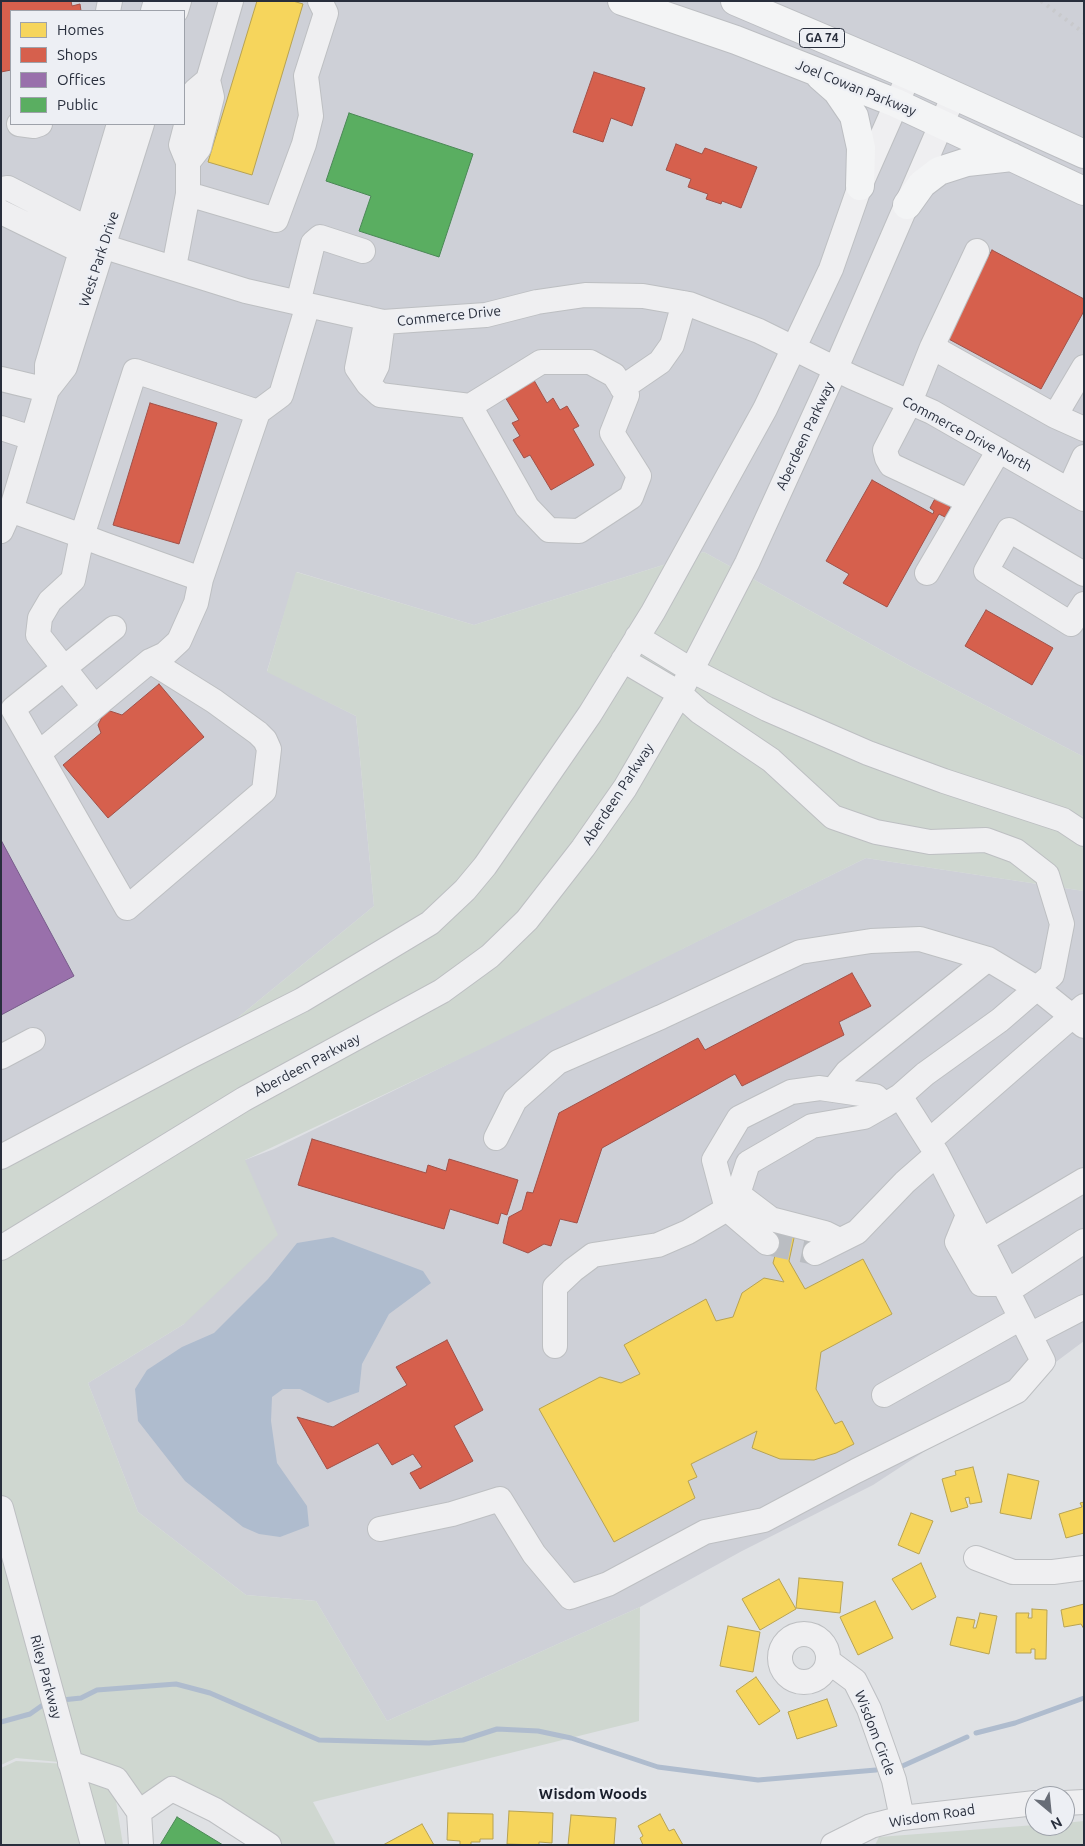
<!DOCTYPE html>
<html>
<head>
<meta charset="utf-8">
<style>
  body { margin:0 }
  #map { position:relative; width:1085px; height:1846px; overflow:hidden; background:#dfe1e4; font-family:Ubuntu,sans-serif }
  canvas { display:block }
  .frame { position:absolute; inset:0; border:2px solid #282e3c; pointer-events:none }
  .legend { position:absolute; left:10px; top:10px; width:175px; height:115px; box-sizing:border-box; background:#edeff4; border:1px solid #9ea2aa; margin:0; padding:6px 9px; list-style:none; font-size:15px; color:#282e3c }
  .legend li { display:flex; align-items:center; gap:10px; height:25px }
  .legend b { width:25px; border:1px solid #9ea2aa }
  .north { position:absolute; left:1025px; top:1786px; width:50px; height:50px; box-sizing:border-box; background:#edeff4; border:1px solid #9ea2aa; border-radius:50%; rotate:152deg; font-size:14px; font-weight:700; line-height:20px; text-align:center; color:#282e3c }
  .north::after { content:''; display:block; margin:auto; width:18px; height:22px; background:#686d77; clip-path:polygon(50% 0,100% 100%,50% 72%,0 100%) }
</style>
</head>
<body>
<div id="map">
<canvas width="1085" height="1846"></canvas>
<div class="frame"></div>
<ul class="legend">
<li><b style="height:14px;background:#f6d55c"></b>Homes</li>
<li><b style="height:14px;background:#d6604d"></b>Shops</li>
<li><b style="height:14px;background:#9970ab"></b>Offices</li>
<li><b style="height:14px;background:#5aae61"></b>Public</li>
</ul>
<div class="north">N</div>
</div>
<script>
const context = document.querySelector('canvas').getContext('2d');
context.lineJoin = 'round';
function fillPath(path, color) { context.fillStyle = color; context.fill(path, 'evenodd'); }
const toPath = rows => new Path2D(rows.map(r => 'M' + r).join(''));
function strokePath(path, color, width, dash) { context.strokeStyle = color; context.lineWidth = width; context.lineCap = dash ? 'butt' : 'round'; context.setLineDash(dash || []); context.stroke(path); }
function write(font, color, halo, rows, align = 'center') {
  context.font = font + ' Ubuntu,sans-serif'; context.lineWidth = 5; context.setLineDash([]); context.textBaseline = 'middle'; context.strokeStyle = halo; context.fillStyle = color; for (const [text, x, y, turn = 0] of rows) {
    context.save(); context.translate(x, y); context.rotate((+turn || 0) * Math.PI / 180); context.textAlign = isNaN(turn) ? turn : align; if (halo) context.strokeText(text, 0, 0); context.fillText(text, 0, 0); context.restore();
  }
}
fillPath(toPath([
  [1,1,1084,1,1084,757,910,666,704,552,474,625,297,572,267,671,356,716,374,906,191,1056,1,1157],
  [11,11,184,11,184,124,11,124],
  [866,858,1084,891,1084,1341,1017,1391,873,1485,742,1551,640,1607,387,1721,316,1601,246,1595,138,1512,88,1383,184,1324,245,1160,274,1149,477,1050]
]), '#ced0d7');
fillPath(toPath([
  [704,552,910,666,1084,757,1084,891,866,858,485,1047,245,1160,278,1235,184,1324,88,1383,138,1512,246,1595,316,1601,387,1721,640,1607,639,1721,313,1802,336,1845,266,1845,182,1794,139,1812,116,1779,70,1763,16,1758,1,1765,1,1151,191,1056,374,906,356,716,267,672,296,572,474,625],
  [16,1761,67,1764,82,1845,1,1845,1,1768],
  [77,1770,113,1782,123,1845,98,1845],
  [1084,1821,1084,1845,875,1845,879,1837,1035,1825,1065,1826,1065,1823]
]), '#cfd7d0');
fillPath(toPath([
  [333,1237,423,1271,431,1283,389,1314,362,1364,359,1392,328,1403,300,1389,283,1389,272,1397,271,1421,277,1463,307,1506,309,1526,280,1537,259,1534,243,1527,185,1481,138,1421,135,1389,147,1370,182,1347,214,1333,268,1279,297,1243]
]), '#afbcce');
const homes = toPath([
  [257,1,293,1,303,4,252,175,208,162,257,1],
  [783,1226,796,1229,789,1261,805,1289,863,1259,892,1314,821,1352,816,1389,835,1424,842,1421,854,1444,836,1453,814,1460,780,1459,752,1448,757,1431,691,1464,697,1477,688,1481,695,1498,614,1542,539,1409,600,1377,621,1383,640,1374,624,1345,706,1299,716,1321,733,1317,742,1293,764,1278,784,1282,773,1263,783,1226],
  [973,1467,982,1502,970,1504,969,1497,965,1498,968,1507,951,1512,942,1479,956,1475,955,1471,973,1467],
  [1008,1474,1039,1481,1031,1519,1000,1513,1008,1474],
  [1084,1502,1084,1533,1066,1538,1059,1514,1082,1507,1080,1503,1084,1502],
  [911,1513,933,1521,919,1554,898,1545,911,1513],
  [921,1563,936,1597,912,1610,892,1579,921,1563],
  [799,1578,843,1582,840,1613,796,1608,799,1578],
  [779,1579,796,1609,760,1630,742,1599,779,1579],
  [875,1601,893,1638,858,1655,840,1617,875,1601],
  [1084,1604,1084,1629,1081,1624,1064,1627,1061,1610,1084,1604],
  [1032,1609,1047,1610,1046,1659,1035,1659,1035,1649,1031,1649,1031,1653,1016,1653,1016,1613,1029,1613,1028,1618,1032,1618,1032,1609],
  [980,1613,997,1616,989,1654,950,1645,957,1617,975,1620,973,1628,976,1628,980,1613],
  [728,1626,760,1632,753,1672,720,1666,728,1626],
  [756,1677,780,1711,759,1725,736,1691,756,1677],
  [827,1699,837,1726,797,1739,788,1712,827,1699],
  [509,1811,553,1813,552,1843,539,1842,539,1845,507,1844,509,1811],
  [448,1813,493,1814,493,1839,480,1839,480,1842,471,1842,471,1845,460,1845,460,1841,447,1840,448,1813],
  [660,1814,669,1831,674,1829,683,1845,643,1845,640,1838,643,1836,638,1826,660,1814],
  [571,1815,616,1818,614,1845,568,1845,571,1815],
  [422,1824,434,1845,383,1845,422,1824]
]);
fillPath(homes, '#f6d55c');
strokePath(homes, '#b8a352', 1);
const shops = toPath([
  [1,1,71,1,72,6,80,4,81,11,11,11,11,70,1,72,1,1],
  [594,72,645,88,632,126,611,118,603,142,573,132,594,72],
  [676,144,702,154,705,148,757,167,741,208,722,201,721,204,706,199,708,194,688,187,691,179,666,170,676,144],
  [992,250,1084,299,1084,311,1041,389,945,337,992,250],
  [531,375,547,403,553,398,560,410,567,406,579,426,573,429,594,465,551,490,530,455,524,458,513,440,520,436,512,423,519,420,502,392,531,375],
  [150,403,217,423,179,544,113,525,150,403],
  [872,480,933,514,934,511,930,508,938,493,953,502,945,517,939,514,887,607,843,583,849,574,826,561,872,480],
  [986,610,1053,648,1032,685,965,646,986,610],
  [159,684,204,737,108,818,63,765,101,733,98,725,103,715,110,711,122,715,159,684],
  [852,973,871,1006,839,1022,844,1035,742,1086,735,1074,602,1148,577,1223,560,1219,551,1246,544,1244,528,1253,503,1243,509,1217,522,1210,527,1192,533,1193,559,1113,698,1038,705,1050,852,973],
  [312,1139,426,1173,428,1165,446,1171,449,1159,518,1180,507,1215,501,1213,498,1224,450,1209,444,1229,298,1185,312,1139],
  [447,1340,483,1410,454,1426,473,1461,420,1489,410,1473,422,1467,413,1454,392,1465,378,1443,327,1469,297,1417,333,1427,407,1385,396,1367,447,1340]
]);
fillPath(shops, '#d6604d');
strokePath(shops, '#a25148', 1);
const offices = toPath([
  [1,840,74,976,1,1015,1,840]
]);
fillPath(offices, '#9970ab');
strokePath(offices, '#775c8a', 1);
const public = toPath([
  [349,113,473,154,439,257,359,231,371,196,326,181,349,113],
  [177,1817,223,1845,160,1845,177,1817]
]);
fillPath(public, '#5aae61');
strokePath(public, '#4b8856', 1);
strokePath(toPath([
  [62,1700,81,1698,97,1690,176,1684,210,1693,319,1740,429,1743,463,1740,497,1729,538,1731,571,1738,658,1767,758,1780,876,1770],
  [1,1722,30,1714,47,1702],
  [976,1733,1015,1723,1084,1698],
  [898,1768,967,1737]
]), '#afbcce', 5);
strokePath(toPath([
  [767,1243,815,1253]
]), '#babdc2', 24, [24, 12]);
const minor = toPath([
  [108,11,110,1],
  [153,11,156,1],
  [176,11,179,1],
  [19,124,34,126,40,124],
  [188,162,199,148,212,97,208,80,231,1],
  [1,189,8,188,88,229,98,241],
  [188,194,276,220,304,144,311,116,306,76,326,13,320,1],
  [1,212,81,251,102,246,246,291,383,322,486,315,537,302,585,295,643,296,689,304,759,331,852,377,932,412,1084,499],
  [174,267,188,194,188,162,181,145,195,91,208,80],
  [298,303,313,243,320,237,363,251],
  [367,318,357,368,368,384,380,395,470,406,541,362,590,362,614,375,627,395,612,433,639,476,631,497,579,531,549,530,527,507,470,406],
  [932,347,977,251],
  [1084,367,1055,416,1084,429],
  [1,379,47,390],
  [368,384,377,366,383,322],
  [622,388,660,362,672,345,684,303],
  [47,390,65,367,142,124],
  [258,412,281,395,308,305],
  [1,428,32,438],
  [1069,490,1084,457],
  [968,501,891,465,887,458,885,450,910,402,932,347,1055,416],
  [10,510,82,536,103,544,201,579,258,412,135,371,82,536,73,580,50,601,40,618,38,635,94,706],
  [1,531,13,504,47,390,47,365,119,124],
  [927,573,999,450],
  [1084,574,1009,530,986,571,1071,624,1084,604],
  [114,628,13,709,127,908,264,791,269,749,265,740,258,733,214,701,150,661],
  [637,637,691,670,767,709,868,753,944,781,1063,820,1084,834],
  [623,660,679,693,700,712,771,760,833,817,876,832,930,842,986,840,1016,851,1047,875,1062,924,1052,975,1000,1020,925,1074,900,1096,885,1105,875,1096,820,1088,791,1092,739,1118,714,1160,727,1209,767,1243],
  [39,753,150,661,165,654,179,641,196,603,201,579],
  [1,1057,33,1040],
  [833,1090,847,1072,988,959],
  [496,1138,515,1100,558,1062,661,1017,800,952,871,941,920,939,988,959,1038,989,1084,1026],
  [929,1141,1084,1006],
  [1,1157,191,1056,302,1000,430,923,465,890,485,866,590,714,653,612,765,409,831,269,860,186,909,75],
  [968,1215,957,1242,981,1284,1003,1284],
  [839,1240,825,1233,771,1219,738,1194,748,1163,812,1126,864,1117,885,1105],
  [981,1241,1084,1180],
  [1,1248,244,1099,442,991,490,956,527,920,583,848,625,788,675,702,747,563,836,368,954,95],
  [815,1253,857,1232,905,1182,937,1154],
  [1008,1291,1084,1241],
  [1030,1335,1084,1307],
  [555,1346,555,1287,573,1270,593,1255,658,1245,688,1232,727,1209,736,1197],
  [884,1395,1021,1318],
  [1,1508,93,1845],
  [380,1529,452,1514,500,1499,534,1554,570,1597,608,1584,705,1532,764,1520,856,1471,1017,1391,1043,1361,937,1154,900,1096],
  [976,1558,1013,1572,1053,1572,1084,1568],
  '780 1658a24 24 0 1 1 48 0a24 24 0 1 1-48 0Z',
  [828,1661,855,1681,869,1709,894,1780,902,1818],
  [70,1763,116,1779,139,1812,141,1845],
  [1065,1803,1084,1802],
  [139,1812,172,1789,215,1810,269,1845],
  [833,1845,871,1826,902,1818,1035,1803]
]);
const major = toPath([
  [622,1,736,40,896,103,1084,191],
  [735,1,909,75,1084,154],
  [820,76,837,91,854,116,861,148,860,186],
  [907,205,922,184,939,171,967,162,1012,157]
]);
strokePath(minor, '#bdbfc2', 26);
strokePath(major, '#bcbec2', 30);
strokePath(minor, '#efeff1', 24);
strokePath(major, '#f3f4f5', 28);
strokePath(toPath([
  [1041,1,1084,33]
]), '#c8c9cc', 4, [2.5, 5]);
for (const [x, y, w] of [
  [822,38,45]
]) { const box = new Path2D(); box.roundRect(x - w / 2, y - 9.5, w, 19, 4); context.fillStyle = '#edeff4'; context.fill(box); strokePath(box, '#282e3c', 1); }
write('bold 12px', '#282e3c', null, [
  ["GA 74",822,38]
]);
write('14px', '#282e3c', '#edeff4', [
  ["Joel Cowan Parkway",856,88,22],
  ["West Park Drive",99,259,-72],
  ["Commerce Drive",449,316,-6],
  ["Commerce Drive North",967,434,28],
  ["Aberdeen Parkway",805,436,-65],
  ["Aberdeen Parkway",618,794,-57],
  ["Aberdeen Parkway",307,1065,-28],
  ["Riley Parkway",46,1677,75],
  ["Wisdom Circle",875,1733,69],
  ["Wisdom Road",932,1816,-9]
]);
write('bold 15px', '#1a1f2c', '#edeff4', [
  ["Wisdom Woods",593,1794]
]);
</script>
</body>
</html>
